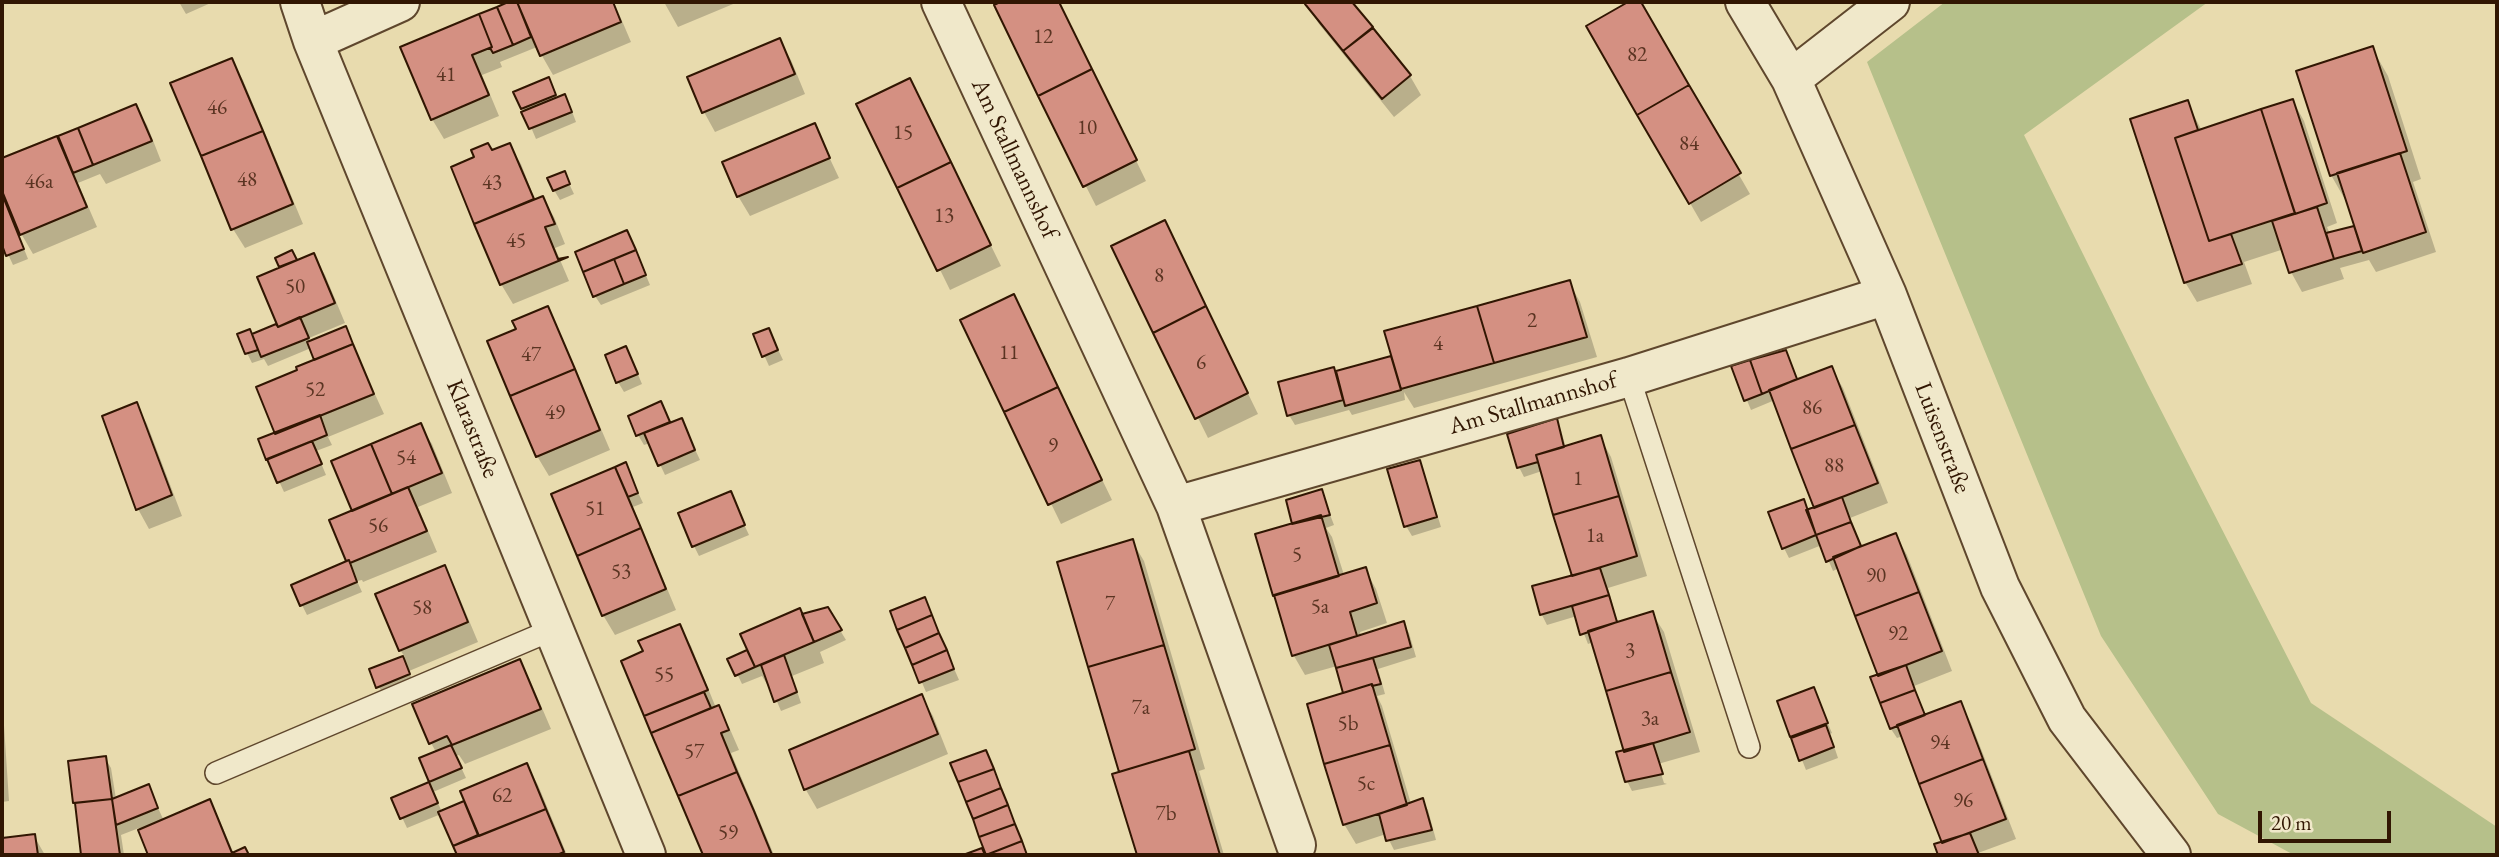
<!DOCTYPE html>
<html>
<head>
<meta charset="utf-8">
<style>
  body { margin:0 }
  #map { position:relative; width:2499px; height:857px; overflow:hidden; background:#e8dbae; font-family:"EB Garamond",serif }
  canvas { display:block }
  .frame { position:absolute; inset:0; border:4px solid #311602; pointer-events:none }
  .scale { position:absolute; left:2258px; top:811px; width:133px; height:32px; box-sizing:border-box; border:4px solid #311602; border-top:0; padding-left:9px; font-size:21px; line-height:24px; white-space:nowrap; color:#311602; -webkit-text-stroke:5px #f0e8ca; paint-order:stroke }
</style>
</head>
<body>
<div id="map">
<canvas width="2499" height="857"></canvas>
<div class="frame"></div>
<div class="scale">20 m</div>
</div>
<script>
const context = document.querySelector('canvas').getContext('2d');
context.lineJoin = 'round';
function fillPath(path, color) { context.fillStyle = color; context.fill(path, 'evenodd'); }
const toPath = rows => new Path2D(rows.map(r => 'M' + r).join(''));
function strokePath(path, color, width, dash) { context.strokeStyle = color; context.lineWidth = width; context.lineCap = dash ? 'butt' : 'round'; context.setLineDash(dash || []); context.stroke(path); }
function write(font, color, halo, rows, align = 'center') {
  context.font = font + ' "EB Garamond",serif'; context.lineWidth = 6; context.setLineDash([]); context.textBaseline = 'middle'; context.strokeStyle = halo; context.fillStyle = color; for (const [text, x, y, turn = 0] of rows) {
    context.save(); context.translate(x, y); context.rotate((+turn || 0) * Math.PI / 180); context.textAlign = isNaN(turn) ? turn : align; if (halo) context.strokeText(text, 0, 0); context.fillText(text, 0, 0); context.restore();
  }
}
fillPath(toPath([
  [1945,2,2208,2,2024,135,2148,385,2311,703,2497,827,2497,855,2294,855,2218,814,2101,636,1867,62]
]), '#b6c08a');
fillPath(toPath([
  [179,2,213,2,186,14],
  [512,2,614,2,631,42,553,75,537,47,500,62,502,67,482,75,499,116,444,139,432,119,479,16],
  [664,2,738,2,678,27],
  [992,2,1059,2,1146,181,1096,206],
  [1311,2,1350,2,1410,76,1421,95,1394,117,1319,24,1307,5],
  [1631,2,1639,2,1750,194,1701,222,1588,27],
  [779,40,791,60,805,94,715,132,704,112],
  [2372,48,2388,76,2421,179,2413,182,2436,252,2376,272,2369,260,2340,268,2344,279,2302,292,2291,272,2284,249,2244,262,2252,284,2197,302,2185,282,2133,120,2187,102,2202,131,2293,101,2304,121,2337,223,2327,227,2330,234,2356,227,2347,203,2331,175],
  [231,60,243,80,303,224,245,248,233,229],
  [910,81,1001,266,950,290,859,105],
  [553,89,557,99,570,106,576,122,536,139,516,92],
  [135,106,147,125,161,161,106,184,100,174,78,183,97,227,33,254,19,230,17,231,28,259,13,265,2,241,2,197,8,207,10,206,2,187,2,160,56,138,62,149],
  [814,125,839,178,750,216,738,196],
  [509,145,521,164,535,200,542,198,554,217,565,244,555,248,569,281,513,304,501,284,453,168],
  [564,173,574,194,560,200,554,190],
  [1164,222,1258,414,1208,438,1113,247],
  [632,242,650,285,601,305,595,296],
  [291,252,297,262,313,255,325,275,345,323,309,338,310,342,357,355,384,414,328,437,332,445,316,451,326,475,284,492,260,440,277,433,299,371,316,360,311,348,268,366,264,359,252,363,247,353,252,336,279,325,282,269,277,258],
  [1569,282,1580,302,1597,357,1414,408,1404,392,1405,400,1352,415,1349,410,1295,425,1289,415,1334,369,1336,373,1390,358,1394,365],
  [1013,296,1112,500,1061,524,962,321],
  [547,309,558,328,610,450,549,476,537,456],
  [769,330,783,360,769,366,755,335],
  [1785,352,1798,381,1831,368,1843,388,1888,503,1850,518,1862,549,1896,535,1907,555,1952,671,1914,686,1925,716,1960,703,1971,723,2016,839,1978,853,1979,855,1940,855,1936,845,1944,843,1903,736,1897,738,1891,729,1872,678,1879,675,1839,568,1833,571,1822,545,1789,558,1784,548,1803,501,1808,511,1816,508,1775,400,1751,410,1733,367],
  [631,358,642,384,624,392,618,382],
  [136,404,147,424,182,516,149,529,138,509,104,417],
  [666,413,671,424,686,430,700,460,665,475,650,443,644,445,638,435],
  [1556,421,1561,430,1566,448,1600,437,1611,457,1647,576,1608,588,1618,623,1652,613,1664,632,1700,752,1658,764,1664,783,1667,784,1632,791,1627,781,1626,752,1593,642,1588,644,1577,616,1547,625,1542,615,1534,587,1574,577,1542,471,1524,477,1519,467],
  [420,425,432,444,452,493,418,507,437,552,363,582,362,580,357,581,362,592,307,615,302,605,348,562,331,521,354,512],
  [1419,462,1424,472,1441,527,1412,536,1406,526,1389,471],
  [625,465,643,503,633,507,676,610,615,635,603,615,553,495],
  [1321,491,1334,525,1326,528,1332,537,1344,575,1365,569,1376,589,1387,623,1360,632,1361,636,1403,623,1409,633,1416,657,1378,669,1385,694,1377,696,1382,706,1411,804,1422,800,1428,810,1436,840,1394,850,1386,834,1356,844,1344,824,1345,694,1337,666,1305,675,1294,656,1257,536,1294,525],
  [733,501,749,535,699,556,694,546],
  [1132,541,1144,561,1205,769,1199,771,1224,855,1139,855,1115,775,1121,773],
  [444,567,455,587,478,642,409,671,414,684,384,697,371,670,405,657,400,650],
  [924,599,959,680,926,692,892,612],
  [827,609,846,640,820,652,824,663,792,676,801,703,781,711,770,685,768,686,762,676,742,684,730,659,750,651,802,616],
  [679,626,691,646,716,708,729,727,739,750,731,753,774,855,704,855,623,662,645,652],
  [519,661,530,680,551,729,465,764,459,755,456,756,466,778,433,792,442,812,466,802,527,765,538,785,567,855,459,855,441,814,407,828,393,798,431,783,421,759,436,752,431,743],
  [1813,689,1832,733,1830,734,1838,758,1806,770,1779,702],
  [2,695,9,801,2,802],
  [921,696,933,716,948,754,817,809,806,790,791,751],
  [105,758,111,768,116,799,148,786,164,821,209,802,220,821,234,854,245,849,248,855,150,855,139,828,121,835,124,855,83,855,70,762],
  [34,836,45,855,2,855,2,840]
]), '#0003');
const building = toPath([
  [508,2,517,2,531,37,513,45,497,7,508,2],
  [517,2,613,2,621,22,540,56,517,2],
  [1000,2,1059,2,1092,69,1038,96,994,5,1000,2],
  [1308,2,1352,2,1373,27,1343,51,1305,4,1308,2],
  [1628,2,1641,2,1689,85,1637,115,1586,26,1628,2],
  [497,7,513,45,493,53,490,48,492,47,479,14,497,7],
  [479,14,492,47,472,55,489,95,431,120,400,47,479,14],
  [1373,28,1411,75,1382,99,1343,51,1373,28],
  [780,38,795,74,702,113,687,77,780,38],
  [2373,46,2407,151,2330,176,2296,71,2373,46],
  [232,58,263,131,201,156,170,83,232,58],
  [1092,69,1137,160,1083,187,1038,96,1092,69],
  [549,77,556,95,521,109,513,92,549,77],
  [910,78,951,162,897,188,856,104,910,78],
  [1689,85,1741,173,1689,204,1637,115,1689,85],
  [565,94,572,112,529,129,521,112,565,94],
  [2293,99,2327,203,2295,214,2261,109,2293,99],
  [2188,100,2198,130,2175,138,2209,241,2231,234,2242,264,2184,283,2130,119,2188,100],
  [136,104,152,141,93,165,78,128,136,104],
  [2261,109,2295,213,2209,241,2175,138,2261,109],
  [815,123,830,158,737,197,722,162,815,123],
  [78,128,93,165,73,173,58,136,78,128],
  [263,131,293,204,231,230,201,156,263,131],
  [57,136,87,207,20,235,2,191,2,158,57,136],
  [488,143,492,150,510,143,534,199,474,224,451,167,474,157,471,150,488,143],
  [2400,153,2426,232,2363,253,2337,173,2400,153],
  [951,162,991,245,937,271,897,188,951,162],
  [565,171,570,184,553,191,547,178,565,171],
  [2,194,24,249,6,256,2,245,2,194],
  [543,196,555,224,545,227,558,259,568,257,500,285,474,224,543,196],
  [2317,207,2334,259,2289,273,2272,221,2317,207],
  [1165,220,1206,306,1153,333,1111,246,1165,220],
  [2354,226,2362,251,2334,259,2326,233,2354,226],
  [627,230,636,250,583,272,575,252,627,230],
  [292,250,297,260,279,267,275,258,292,250],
  [636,250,646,275,624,284,614,259,636,250],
  [314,253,335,303,278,327,257,277,314,253],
  [614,259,624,284,593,297,583,272,614,259],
  [1570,280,1587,337,1494,363,1477,306,1570,280],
  [1014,294,1058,387,1004,412,960,320,1014,294],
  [548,306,575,369,510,396,487,341,516,329,512,321,548,306],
  [1206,306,1248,393,1195,419,1153,333,1206,306],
  [1477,306,1494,363,1401,389,1384,331,1477,306],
  [300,317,309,338,261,357,252,334,276,324,278,327,300,317],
  [346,326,353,344,314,360,307,342,346,326],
  [769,328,778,350,762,357,753,334,769,328],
  [250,329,258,350,245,354,237,334,250,329],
  [353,344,374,394,275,434,256,387,297,370,296,367,353,344],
  [626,346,638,374,616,383,605,355,626,346],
  [1786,350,1797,379,1762,394,1750,360,1786,350],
  [1391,356,1401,390,1345,406,1336,371,1391,356],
  [1750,360,1762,394,1744,401,1731,366,1750,360],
  [1832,366,1855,425,1791,449,1769,390,1832,366],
  [1334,367,1343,400,1287,416,1278,382,1334,367],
  [575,369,600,430,536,457,510,396,575,369],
  [1058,387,1102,480,1048,505,1004,412,1058,387],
  [661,401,670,422,636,436,628,416,661,401],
  [137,402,172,495,136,510,102,416,137,402],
  [320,415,327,435,266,460,258,439,320,415],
  [682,418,695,450,658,466,644,433,682,418],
  [1557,418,1564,447,1536,455,1538,462,1517,468,1507,434,1557,418],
  [421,423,442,473,392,494,371,444,421,423],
  [1855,425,1878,483,1814,508,1791,449,1855,425],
  [1601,435,1619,496,1553,515,1536,455,1601,435],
  [312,441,322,464,277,483,267,459,312,441],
  [371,444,392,494,352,511,331,461,371,444],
  [1420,460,1437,517,1404,527,1387,469,1420,460],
  [626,462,638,493,628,497,615,467,626,462],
  [615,467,641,528,577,556,551,494,615,467],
  [408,487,427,531,350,563,349,560,346,561,329,520,408,487],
  [1322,489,1330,515,1292,524,1286,500,1322,489],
  [731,491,745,525,692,547,678,513,731,491],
  [1619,496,1637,556,1572,576,1553,515,1619,496],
  [1842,497,1851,522,1816,535,1806,510,1842,497],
  [1804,499,1816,535,1782,549,1768,512,1804,499],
  [1321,515,1339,576,1273,596,1255,534,1321,515],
  [1851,522,1861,546,1826,562,1816,535,1851,522],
  [641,528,666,589,602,616,577,556,641,528],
  [1896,533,1919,592,1855,616,1833,557,1896,533],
  [1133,539,1164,645,1088,667,1057,562,1133,539],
  [349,560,357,582,300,606,291,585,349,560],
  [445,565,468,622,399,651,375,594,445,565],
  [1366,567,1377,603,1350,612,1357,636,1292,656,1274,595,1366,567],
  [1600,568,1609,595,1540,615,1532,586,1600,568],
  [1919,592,1942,651,1878,676,1855,616,1919,592],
  [1609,595,1617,622,1580,635,1572,606,1609,595],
  [925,597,932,615,897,630,890,611,925,597],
  [828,607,842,630,814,642,802,614,828,607],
  [800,608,814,642,755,667,740,634,800,608],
  [1653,611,1671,672,1606,691,1588,631,1653,611],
  [932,615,939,633,905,648,897,630,932,615],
  [1404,621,1411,647,1336,668,1329,645,1404,621],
  [680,624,708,690,644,716,621,661,643,651,638,641,680,624],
  [939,633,947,650,912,665,905,648,939,633],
  [1164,645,1195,749,1119,772,1088,667,1164,645],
  [747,650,755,667,735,676,727,659,747,650],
  [947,650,954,669,919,683,912,665,947,650],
  [784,655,797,692,774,702,761,665,784,655],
  [403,656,410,674,376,688,369,669,403,656],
  [1373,658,1381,684,1372,686,1372,684,1343,693,1336,668,1373,658],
  [520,659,541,709,452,745,447,736,429,744,412,704,520,659],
  [1906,665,1915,690,1880,703,1870,677,1906,665],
  [1671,672,1690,732,1624,752,1606,691,1671,672],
  [1372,684,1390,745,1324,764,1307,704,1372,684],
  [1814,687,1828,723,1790,737,1777,701,1814,687],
  [1915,690,1925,715,1890,729,1880,703,1915,690],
  [704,692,711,708,651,733,644,716,704,692],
  [922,694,938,734,804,790,789,750,922,694],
  [1961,701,1983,759,1919,784,1897,725,1961,701],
  [719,705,729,730,721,733,737,772,678,796,651,733,719,705],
  [1826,725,1834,747,1799,761,1791,738,1826,725],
  [1653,743,1663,774,1625,782,1616,752,1653,743],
  [451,745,462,768,429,782,419,758,451,745],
  [1390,745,1407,805,1343,825,1324,764,1390,745],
  [986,750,994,769,958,782,950,763,986,750],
  [1189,751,1220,855,1137,855,1112,774,1189,751],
  [106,756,112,799,73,803,68,761,106,756],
  [1983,759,2006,819,1942,843,1919,784,1983,759],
  [527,763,546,809,479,836,460,791,527,763],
  [994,769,1001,788,966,802,958,782,994,769],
  [737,772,754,811,772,855,703,855,678,796,737,772],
  [429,782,438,803,400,819,391,798,429,782],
  [149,784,158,808,116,825,112,799,149,784],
  [1001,788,1008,805,973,819,966,802,1001,788],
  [1423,798,1432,830,1386,841,1379,814,1423,798],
  [112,799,120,855,81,855,75,803,112,799],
  [210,799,232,853,245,847,249,855,148,855,138,830,210,799],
  [464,801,478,835,453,846,438,812,464,801],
  [1008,805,1015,824,979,837,973,819,1008,805],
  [546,809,564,852,557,855,457,855,453,846,546,809],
  [1015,824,1022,841,986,855,979,837,1015,824],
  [1970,833,1979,855,1938,855,1934,844,1970,833],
  [35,834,38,855,2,855,2,838,35,834],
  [1022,841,1027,855,986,855,1022,841],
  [982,848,985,855,963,855,982,848]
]);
fillPath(building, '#d49082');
strokePath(building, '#311602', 2);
const lane = toPath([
  [1629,377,1749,747],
  [216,773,554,629]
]);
const street = toPath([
  [300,2,313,41,646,855],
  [941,2,1176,506,1629,377,1887,295],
  [1745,2,1791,79,1887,295,2000,587,2067,719,2171,855],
  [313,41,400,2],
  [1791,79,1890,2],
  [1176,506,1296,845]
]);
strokePath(lane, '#5f472d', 24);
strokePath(street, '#5f472d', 42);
strokePath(lane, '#f0e8ca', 21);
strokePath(street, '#f0e8ca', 38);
write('21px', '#5a3422', null, [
  ["12",1043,37],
  ["82",1637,55],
  ["41",446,75],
  ["46",217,108],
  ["10",1087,128],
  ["15",903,133],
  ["84",1689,144],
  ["48",247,180],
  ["46a",39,182],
  ["43",492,183],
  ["13",944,216],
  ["45",516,241],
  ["8",1159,276],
  ["50",295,287],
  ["2",1532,321],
  ["4",1438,344],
  ["11",1009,353],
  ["47",531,355],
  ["6",1201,363],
  ["52",315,390],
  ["86",1812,408],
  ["49",555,413],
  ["9",1053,446],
  ["54",406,458],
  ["88",1834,466],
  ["1",1578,479],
  ["51",595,509],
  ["56",378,526],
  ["1a",1595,536],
  ["5",1297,555],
  ["53",621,572],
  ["90",1876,576],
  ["7",1110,604],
  ["5a",1320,607],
  ["58",422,608],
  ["92",1898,634],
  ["3",1630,651],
  ["55",664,675],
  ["7a",1141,708],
  ["3a",1650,719],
  ["5b",1348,724],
  ["94",1940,743],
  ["57",694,752],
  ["5c",1366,784],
  ["62",502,796],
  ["96",1963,801],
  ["7b",1166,814],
  ["59",728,833]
]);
write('24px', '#311602', '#f0e8ca', [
  ["Am Stallmannshof",1014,159,65],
  ["Am Stallmannshof",1533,404,-16],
  ["Klarastraße",472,429,68],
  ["Luisenstraße",1942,438,69]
]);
</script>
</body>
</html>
